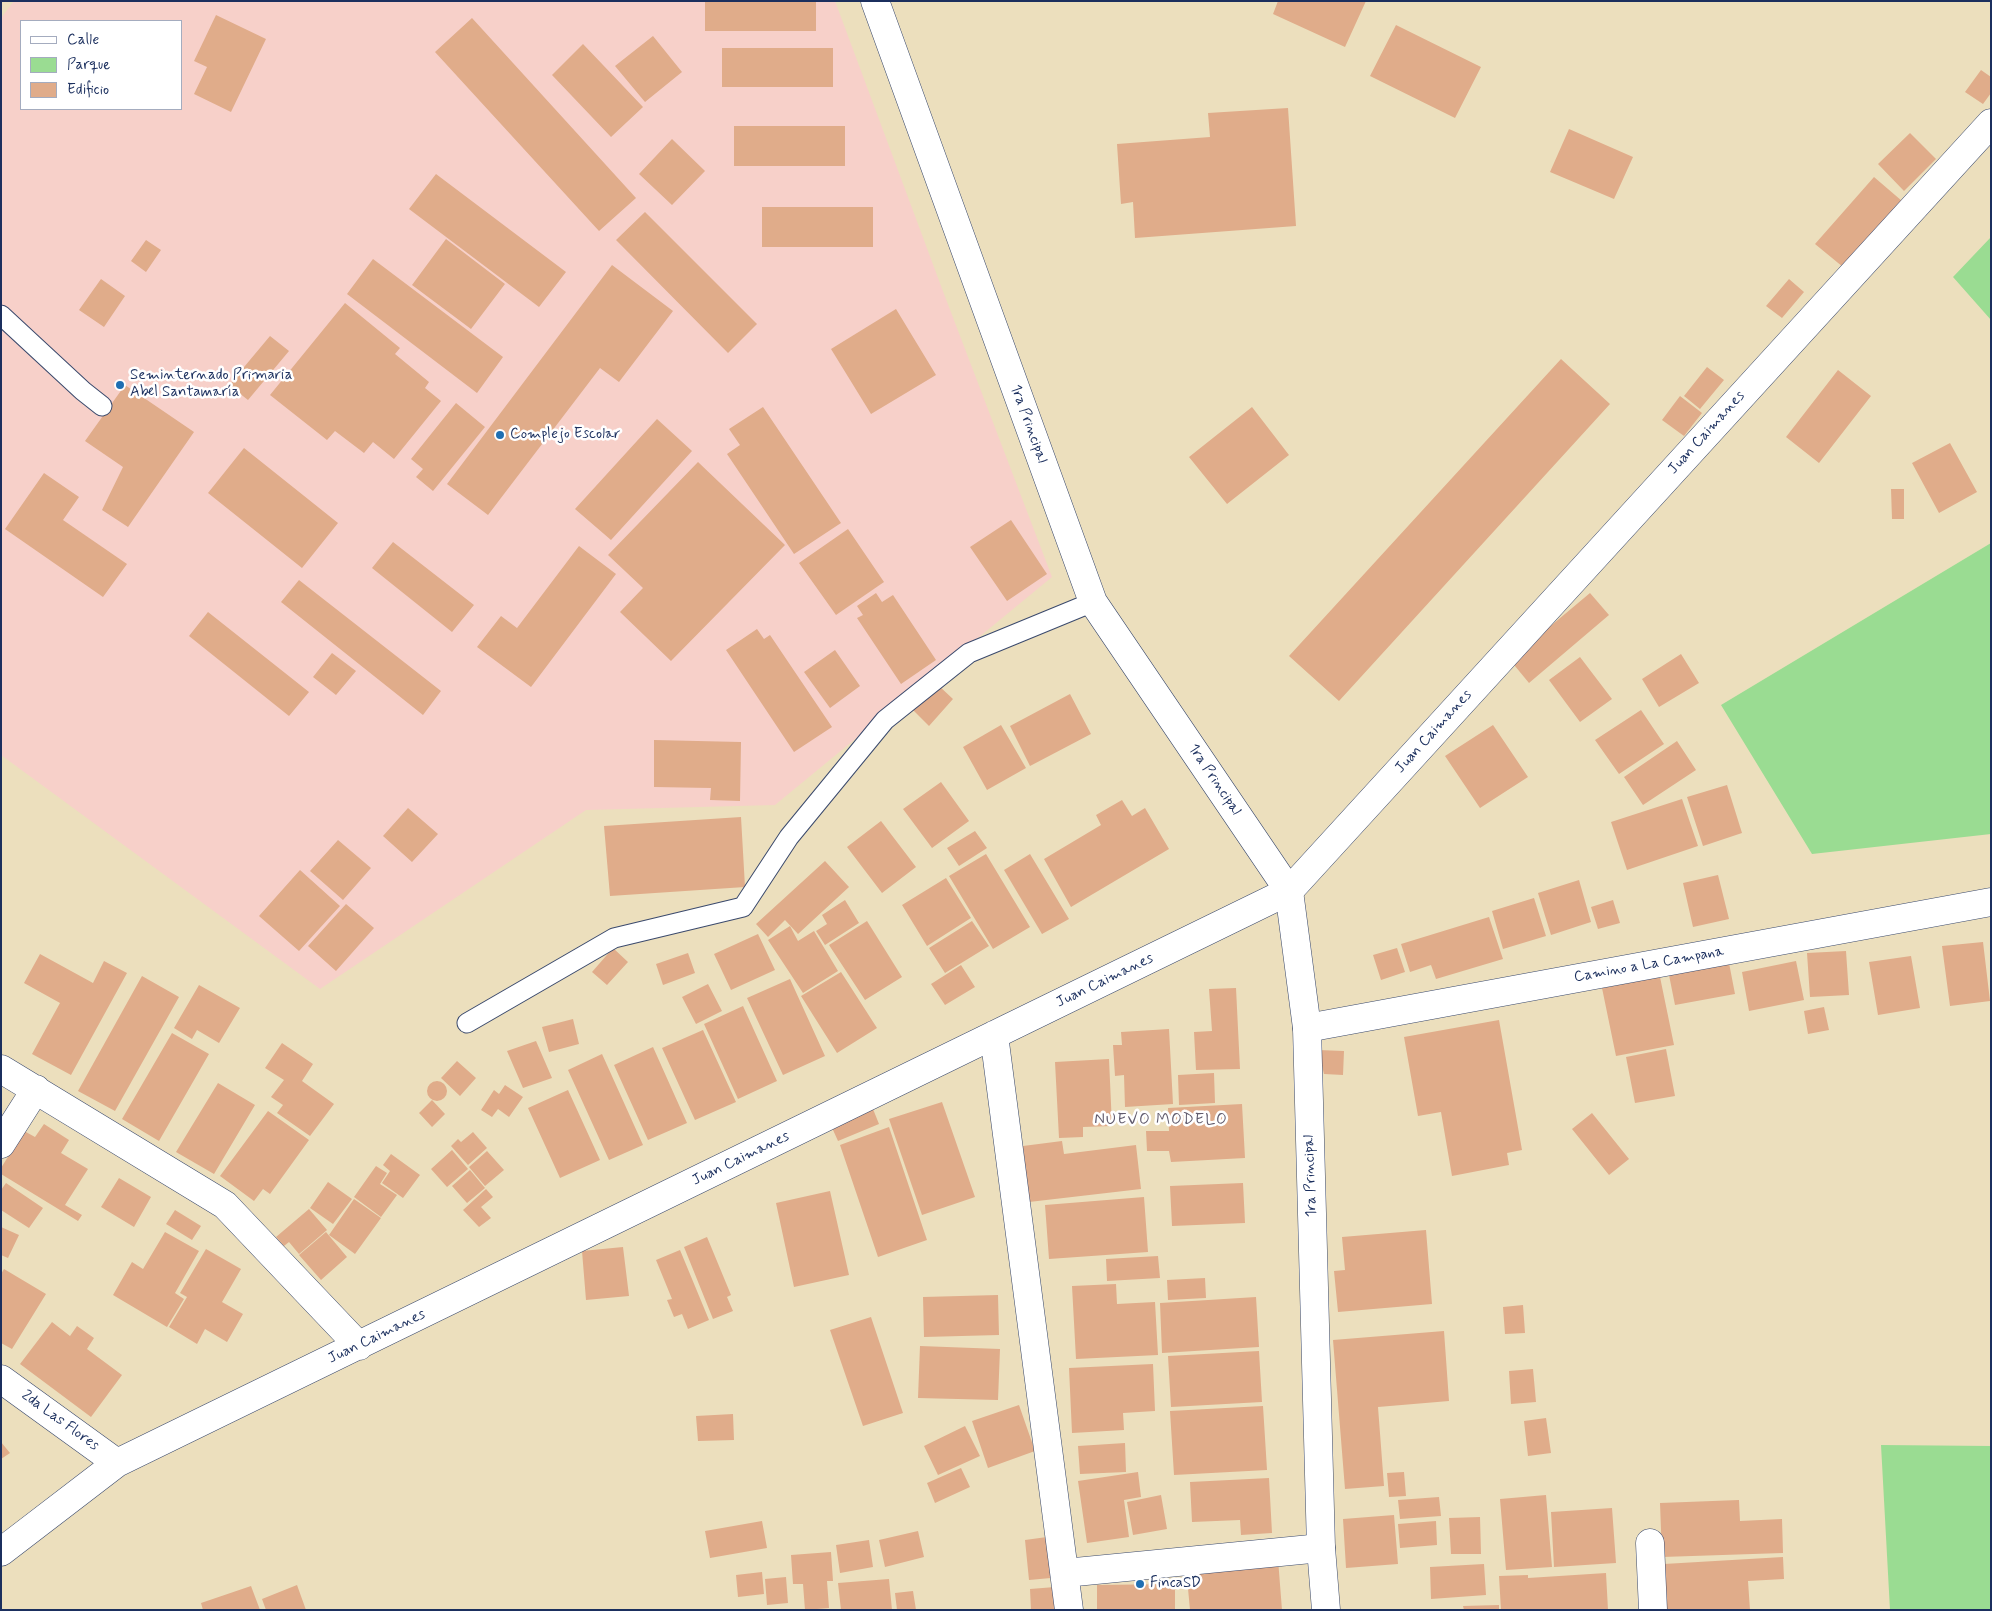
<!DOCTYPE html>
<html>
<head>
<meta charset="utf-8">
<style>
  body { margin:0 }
  #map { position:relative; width:1992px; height:1611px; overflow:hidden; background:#ecdfbd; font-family:Mynerve,sans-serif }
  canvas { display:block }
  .frame { position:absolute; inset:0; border:2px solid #1b2f5e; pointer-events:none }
  .legend { position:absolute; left:20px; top:20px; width:162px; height:90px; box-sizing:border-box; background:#fff; border:1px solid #a4acbf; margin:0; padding:6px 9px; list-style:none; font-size:15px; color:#1b2f5e }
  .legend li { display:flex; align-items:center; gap:10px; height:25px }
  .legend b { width:25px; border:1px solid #a4acbf }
</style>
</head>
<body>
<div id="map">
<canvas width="1992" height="1611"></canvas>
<div class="frame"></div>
<ul class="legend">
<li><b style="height:6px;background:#fff"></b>Calle</li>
<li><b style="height:14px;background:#9adc92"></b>Parque</li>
<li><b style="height:14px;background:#e0ac8a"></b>Edificio</li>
</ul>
</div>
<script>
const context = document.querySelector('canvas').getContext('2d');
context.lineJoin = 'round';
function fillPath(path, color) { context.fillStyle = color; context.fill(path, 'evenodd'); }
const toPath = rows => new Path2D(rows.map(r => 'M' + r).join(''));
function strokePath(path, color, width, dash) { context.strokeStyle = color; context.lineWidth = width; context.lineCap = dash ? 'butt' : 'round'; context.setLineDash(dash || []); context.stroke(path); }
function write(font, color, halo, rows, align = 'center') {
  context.font = font + ' Mynerve,sans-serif'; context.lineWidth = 5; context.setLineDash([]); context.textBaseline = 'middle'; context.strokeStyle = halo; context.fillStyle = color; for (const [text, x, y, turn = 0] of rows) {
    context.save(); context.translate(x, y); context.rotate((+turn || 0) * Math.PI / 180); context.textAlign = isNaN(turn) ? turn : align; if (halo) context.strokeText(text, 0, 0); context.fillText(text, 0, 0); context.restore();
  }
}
fillPath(toPath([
  [14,1,835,1,944,294,1052,577,775,805,586,810,320,989,1,755,1,18],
  [21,21,181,21,181,109,21,109]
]), '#f7d0c9');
fillPath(toPath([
  [1991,237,1991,320,1953,277],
  [1991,543,1991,834,1812,854,1721,705],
  [1881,1445,1991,1446,1991,1610,1890,1610]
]), '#9adc92');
fillPath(toPath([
  [705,1,816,1,816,31,705,31],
  [1278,1,1366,1,1345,47,1273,14],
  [216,15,266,39,231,112,194,94,207,67,194,61],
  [472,18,636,198,599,231,435,52],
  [1396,25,1481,67,1455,118,1370,76],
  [653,36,682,72,645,102,615,66],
  [583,44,643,107,611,137,552,75],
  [722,48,833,48,833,87,722,87],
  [1981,70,1991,77,1991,93,1983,104,1965,92],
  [1288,108,1296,226,1135,238,1133,202,1121,204,1117,144,1210,137,1208,113],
  [734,126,845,126,845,166,734,166],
  [1569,129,1633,157,1614,199,1550,172],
  [1910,133,1936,159,1904,191,1878,164],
  [672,139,705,171,672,205,639,174],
  [436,174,566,272,539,307,409,209],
  [1874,177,1902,201,1843,267,1815,244],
  [762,207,873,207,873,247,762,247],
  [645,212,757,324,728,353,616,240],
  [446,239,505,284,471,329,412,285],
  [146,240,161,250,146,272,131,261],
  [373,259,503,357,477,393,347,294],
  [612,265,673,311,619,382,600,368,488,515,447,484],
  [101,279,125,296,104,327,79,310],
  [1789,279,1804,292,1782,318,1766,306],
  [345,303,400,348,395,354,429,382,425,388,441,401,394,459,373,442,364,453,335,431,327,440,270,395],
  [896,309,936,375,871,414,831,349],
  [270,336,289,351,248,400,229,385],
  [1561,359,1610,404,1339,701,1289,656],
  [1707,367,1724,380,1700,409,1684,396],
  [1838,370,1871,396,1819,463,1786,437],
  [125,385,194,432,128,527,102,510,123,467,85,441],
  [1680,396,1702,413,1684,436,1662,420],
  [456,403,485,427,433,491,416,477,423,469,411,459],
  [763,407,841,523,794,554,727,454,740,445,729,429],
  [1252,407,1289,455,1227,504,1189,457],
  [657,419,692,451,611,540,575,509],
  [1950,443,1977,492,1939,513,1912,463],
  [244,448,338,523,302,568,208,493],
  [698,462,785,545,671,661,620,612,643,588,608,555],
  [44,473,79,497,63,520,127,564,103,597,5,529],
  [1891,489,1904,489,1904,519,1892,519],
  [1011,520,1047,574,1007,601,970,547],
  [848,529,884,582,836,615,799,563],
  [393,542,474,605,452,632,372,568],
  [579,546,616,574,531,687,477,647,501,616,517,628],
  [299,580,441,691,423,715,281,602],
  [876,593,882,602,893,595,936,660,901,684,857,618,863,615,857,606],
  [1590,593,1609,615,1529,683,1510,660],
  [208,612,309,692,289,716,189,636],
  [757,629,764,639,770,635,832,727,794,752,726,650],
  [835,650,860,686,830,708,804,672],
  [332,653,356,671,336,695,313,677],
  [1681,654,1699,683,1659,707,1642,679],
  [1580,657,1612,699,1580,722,1549,680],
  [938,685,953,699,929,726,913,710],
  [1070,694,1091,734,1030,766,1010,726],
  [1641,710,1664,744,1619,774,1595,740],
  [1001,725,1026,768,987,790,963,747],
  [1493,725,1528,777,1480,808,1445,756],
  [654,740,741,742,740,801,710,800,711,788,654,787],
  [1677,741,1696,770,1643,805,1624,777],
  [941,782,969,821,932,848,903,809],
  [1727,785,1742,833,1703,846,1687,797],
  [1682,799,1698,846,1627,870,1611,822],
  [1122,800,1132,816,1145,808,1169,849,1071,907,1044,859,1101,825,1096,815],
  [408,808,438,834,412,862,383,836],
  [741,817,745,887,610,896,604,826],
  [881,821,916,867,882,893,847,847],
  [975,831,987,848,959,866,947,848],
  [338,840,371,868,343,900,310,871],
  [986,854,1030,927,993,949,949,876],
  [1030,854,1069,919,1042,934,1004,870],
  [825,861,849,887,798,934,785,920,768,937,756,924],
  [300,870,340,906,299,951,259,916],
  [1718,875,1729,919,1693,927,1683,883],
  [946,878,971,918,927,946,902,905],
  [1579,880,1591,922,1551,935,1538,893],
  [1534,898,1546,936,1503,949,1492,911],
  [845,900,859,923,825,945,816,931,827,924,822,915],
  [1613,900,1620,923,1598,929,1591,907],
  [346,904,374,928,336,971,308,946],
  [1489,917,1503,959,1436,979,1431,965,1410,972,1401,944],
  [867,921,902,977,865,1000,829,945],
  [972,921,989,946,945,973,929,948],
  [790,926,798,941,814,931,838,971,803,993,768,940],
  [758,934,775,970,731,990,714,954],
  [1983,942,1990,1001,1950,1006,1942,946],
  [613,948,628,962,607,985,592,972],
  [1397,948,1405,972,1381,980,1373,955],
  [1846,951,1849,995,1810,997,1807,953],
  [688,953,695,973,663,985,656,964],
  [40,954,93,983,104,961,127,973,71,1075,32,1054,60,1003,24,983],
  [1911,956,1920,1008,1878,1015,1869,962],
  [1796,961,1804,1000,1749,1011,1742,972],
  [1729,963,1735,994,1675,1005,1669,975],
  [961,965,975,987,945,1005,931,984],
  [841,972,877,1028,837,1053,801,996],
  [142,976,179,997,115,1111,78,1091],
  [1660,977,1674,1045,1616,1056,1602,988],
  [790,979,825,1056,783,1075,747,998],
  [708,984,722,1011,696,1024,682,997],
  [199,985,240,1008,219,1043,197,1030,192,1039,174,1028],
  [1236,988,1240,1069,1196,1070,1194,1032,1212,1031,1209,989],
  [743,1006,777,1081,738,1099,704,1024],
  [1824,1007,1829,1030,1808,1034,1804,1011],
  [573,1019,579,1044,549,1052,542,1027],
  [1499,1020,1522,1150,1507,1153,1509,1165,1452,1176,1441,1112,1418,1116,1404,1037],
  [1169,1029,1173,1104,1125,1107,1124,1075,1115,1076,1113,1045,1122,1045,1121,1032],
  [703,1030,736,1102,695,1120,662,1048],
  [172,1033,209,1054,159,1141,122,1119],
  [536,1041,552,1078,523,1088,507,1051],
  [282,1043,313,1064,302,1081,334,1104,310,1136,277,1113,283,1105,271,1097,284,1080,265,1068],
  [653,1047,687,1123,648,1140,614,1065],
  [1666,1049,1675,1096,1635,1103,1626,1057],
  [1318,1050,1344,1051,1343,1075,1324,1074],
  [602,1054,643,1145,609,1160,568,1070],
  [1109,1059,1112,1126,1083,1127,1083,1137,1059,1138,1055,1062],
  [457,1061,476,1078,460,1096,441,1078],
  [1214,1073,1215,1103,1179,1105,1178,1075],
  '427 1091a10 10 0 1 1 20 0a10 10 0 1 1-20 0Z',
  [218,1083,255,1105,214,1174,176,1152],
  [505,1085,523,1097,509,1117,498,1109,492,1117,481,1110,494,1090,499,1094],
  [568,1090,600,1160,560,1178,528,1108],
  [432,1100,445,1114,432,1127,419,1113],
  [942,1102,975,1197,922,1215,889,1119],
  [871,1104,879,1124,838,1141,829,1121],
  [1242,1104,1245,1158,1171,1162,1169,1151,1147,1151,1146,1131,1169,1131,1168,1108],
  [268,1111,309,1140,270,1194,263,1189,254,1201,220,1176],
  [1592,1113,1629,1159,1609,1175,1572,1129],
  [44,1124,69,1140,61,1153,88,1169,65,1205,82,1215,78,1221,1,1174,1,1168,24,1131,35,1137],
  [889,1127,927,1240,878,1257,840,1145],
  [473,1132,487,1148,468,1165,451,1146,458,1139,461,1142],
  [1062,1141,1064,1154,1136,1145,1141,1189,1029,1202,1023,1146],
  [452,1150,468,1169,447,1187,431,1169],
  [487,1151,504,1170,485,1186,469,1167],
  [391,1154,420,1175,403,1198,382,1183,390,1171,383,1165],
  [376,1166,387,1173,380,1184,397,1195,381,1217,354,1197],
  [470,1170,485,1188,467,1203,452,1186],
  [119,1178,151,1197,134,1227,101,1207],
  [328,1182,352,1199,333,1224,310,1208],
  [6,1183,43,1208,29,1228,1,1210,1,1190],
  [1243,1183,1245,1223,1172,1226,1170,1186],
  [486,1189,493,1197,481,1207,491,1218,479,1227,463,1210],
  [830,1191,849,1275,794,1287,776,1203],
  [1144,1197,1148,1252,1049,1259,1045,1205],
  [354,1199,381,1218,355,1254,329,1235],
  [309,1209,327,1230,299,1254,289,1242,284,1246,276,1237],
  [175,1210,201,1226,192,1240,166,1224],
  [1,1227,19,1235,8,1258,1,1255],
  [1426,1230,1432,1304,1338,1312,1334,1271,1345,1270,1342,1237],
  [165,1232,199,1251,175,1293,184,1299,167,1327,113,1295,132,1262,143,1269],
  [326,1232,347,1257,321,1280,299,1255],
  [707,1237,731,1295,727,1297,733,1311,713,1319,684,1247],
  [623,1247,629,1296,586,1300,582,1251],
  [206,1249,241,1269,222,1302,243,1314,227,1342,205,1329,197,1344,169,1327,187,1297,180,1293],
  [680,1250,709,1320,688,1329,682,1314,674,1317,667,1300,672,1299,656,1260],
  [1158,1256,1160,1278,1107,1281,1106,1259],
  [4,1269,46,1294,12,1349,1,1343,1,1274],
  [1205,1278,1206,1298,1168,1300,1167,1280],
  [1116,1284,1117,1304,1155,1302,1158,1355,1076,1359,1072,1286],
  [998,1295,999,1335,924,1337,923,1297],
  [1256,1297,1259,1347,1162,1353,1160,1303],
  [1523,1305,1525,1333,1505,1334,1503,1307],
  [871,1317,903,1413,863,1426,830,1330],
  [52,1322,70,1336,77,1326,94,1338,87,1349,122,1375,91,1417,20,1364],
  [1444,1331,1449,1401,1378,1407,1384,1486,1345,1489,1333,1340],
  [920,1346,1000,1349,998,1400,918,1398],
  [1259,1351,1262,1402,1171,1407,1168,1356],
  [1153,1364,1155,1411,1123,1413,1124,1430,1072,1433,1069,1368],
  [1533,1369,1536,1402,1511,1404,1509,1371],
  [1019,1405,1035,1451,988,1468,972,1421],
  [1263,1406,1267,1470,1174,1475,1170,1411],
  [733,1414,734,1440,698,1441,696,1416],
  [1546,1418,1551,1453,1528,1456,1524,1421],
  [965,1426,980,1456,938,1475,924,1446],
  [1,1442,10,1453,1,1459],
  [1125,1443,1126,1472,1080,1474,1078,1446],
  [961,1468,970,1487,935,1503,927,1483],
  [1138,1472,1141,1497,1124,1500,1129,1537,1087,1543,1078,1481],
  [1404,1472,1406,1496,1389,1497,1387,1473],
  [1269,1478,1272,1533,1241,1535,1240,1520,1192,1522,1190,1482],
  [1161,1495,1167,1529,1133,1535,1127,1502],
  [1546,1495,1552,1567,1506,1570,1500,1499],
  [1439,1497,1441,1516,1400,1519,1398,1500],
  [1739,1500,1740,1521,1782,1519,1783,1553,1662,1557,1660,1503],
  [1612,1508,1616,1563,1554,1567,1551,1512],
  [1394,1515,1398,1564,1346,1568,1343,1519],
  [1480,1517,1481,1554,1451,1554,1449,1518],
  [762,1521,767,1548,710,1558,705,1531],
  [1436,1521,1437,1545,1400,1548,1398,1524],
  [918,1531,924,1557,885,1567,879,1540],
  [1047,1537,1051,1578,1029,1580,1025,1540],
  [869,1540,873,1567,840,1573,836,1545],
  [831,1552,833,1581,827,1581,829,1608,805,1610,803,1584,793,1584,791,1555],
  [1783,1557,1784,1579,1748,1581,1750,1610,1667,1610,1664,1564],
  [1278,1559,1282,1610,1190,1610,1186,1567],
  [1484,1564,1486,1595,1431,1599,1430,1567],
  [762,1572,764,1594,738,1597,736,1575],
  [1606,1573,1608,1610,1501,1610,1499,1576,1528,1575,1528,1578],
  [786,1577,788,1603,767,1605,765,1579],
  [889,1579,892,1610,841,1610,838,1583],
  [1175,1584,1175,1610,1097,1610,1097,1585],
  [297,1585,306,1610,266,1610,262,1599],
  [251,1586,260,1610,203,1610,201,1603],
  [1055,1587,1057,1610,1031,1610,1030,1589],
  [913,1591,916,1610,897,1610,895,1593],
  [1499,1605,1499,1610,1464,1610,1463,1606]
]), '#e0ac8a');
const service = toPath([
  [1,315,83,391,102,406],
  [467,1023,614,938,743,907,789,837,885,720,969,653,1093,602]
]);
const minor = toPath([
  [1307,1028,1991,902],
  [994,1035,1069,1610],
  [1,1069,225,1205,359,1346],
  [1,1144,36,1089],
  [1,1379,117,1463],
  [1650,1543,1653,1610],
  [1,1552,117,1463,1289,891,1991,123],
  [1065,1573,1321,1548]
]);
const tertiary = toPath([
  [875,1,1093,602,1289,891,1307,1028,1321,1548,1326,1610]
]);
strokePath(service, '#3a496c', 21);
strokePath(minor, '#3a496c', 29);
strokePath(tertiary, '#3a496c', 29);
strokePath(service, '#fff', 19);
strokePath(minor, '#fff', 28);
strokePath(tertiary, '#fff', 28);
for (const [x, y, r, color] of [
  [120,385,5,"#1f6fb2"],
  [500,435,5,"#1f6fb2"],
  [1140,1584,5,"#1f6fb2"]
]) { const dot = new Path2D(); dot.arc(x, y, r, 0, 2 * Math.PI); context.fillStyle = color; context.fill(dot); strokePath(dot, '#fff', 2); }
write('15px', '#1b2f5e', '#fff', [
  ["Seminternado Primaria",130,376],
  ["Abel Santamaría",130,393],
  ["Complejo Escolar",510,435],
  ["FincaSD",1150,1584]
], 'left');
write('15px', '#1b2f5e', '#fff', [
  ["1ra Principal",1028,424,70],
  ["Juan Caimanes",1707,433,-48],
  ["Juan Caimanes",1434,732,-48],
  ["1ra Principal",1214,780,56],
  ["Camino a La Campana",1649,965,-10],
  ["Juan Caimanes",1105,981,-26],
  ["Juan Caimanes",741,1159,-26],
  ["1ra Principal",1311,1176,-92],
  ["Juan Caimanes",377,1337,-26],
  ["2da Las Flores",60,1421,36]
]);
context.letterSpacing = '1px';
write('16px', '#605b6d', '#fff', [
  ["NUEVO MODELO",1161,1121]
]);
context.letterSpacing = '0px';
</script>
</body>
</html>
